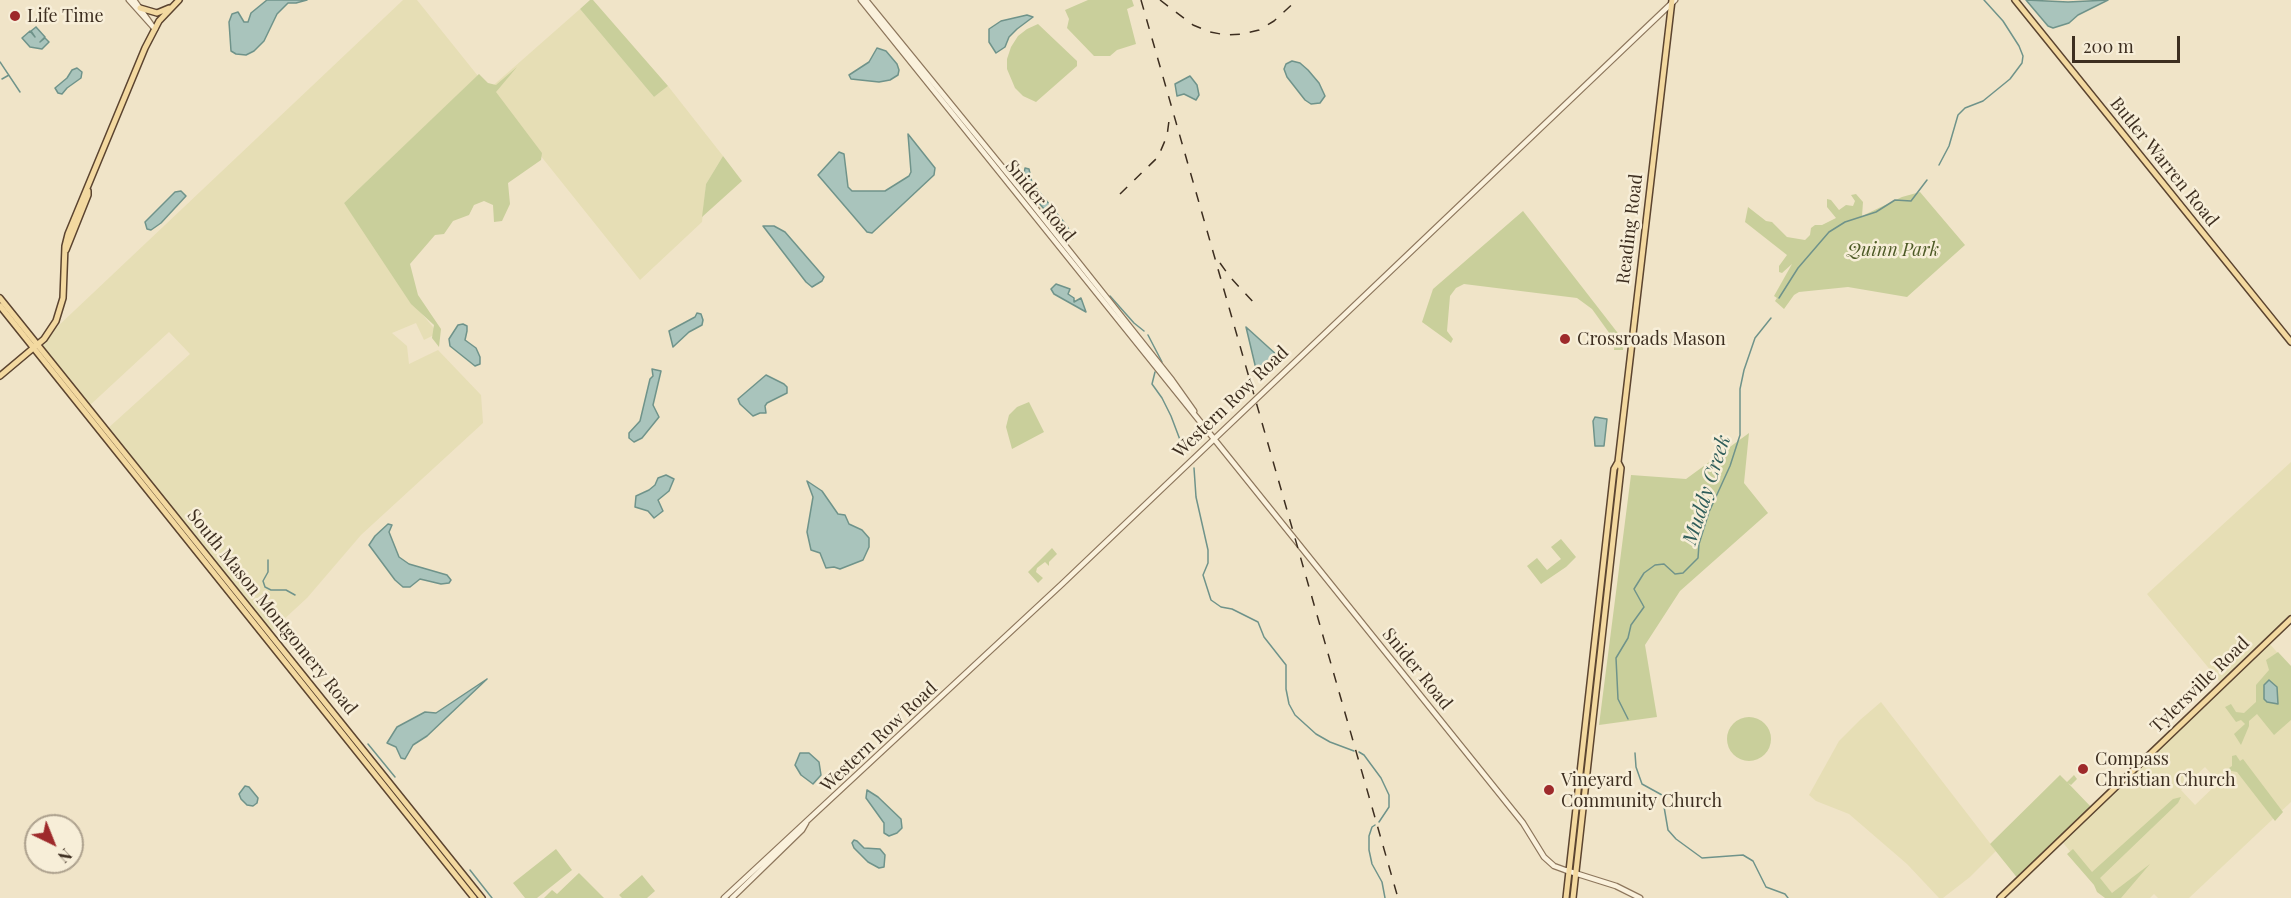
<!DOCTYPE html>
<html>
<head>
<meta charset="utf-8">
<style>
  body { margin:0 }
  #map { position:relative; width:2291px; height:898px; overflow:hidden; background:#f0e4c8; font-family:"Playfair Display",serif }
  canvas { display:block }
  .north { position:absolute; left:24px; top:814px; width:60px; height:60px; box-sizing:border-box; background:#f7eed8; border:2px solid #ada18e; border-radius:50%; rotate:137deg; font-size:16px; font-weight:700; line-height:24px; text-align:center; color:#3d2e20 }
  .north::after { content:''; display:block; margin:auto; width:21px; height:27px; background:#9e2a2b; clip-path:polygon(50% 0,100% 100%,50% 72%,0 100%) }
  .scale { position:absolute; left:2072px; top:36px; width:108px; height:27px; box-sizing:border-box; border:3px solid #3d2e20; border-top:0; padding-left:8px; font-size:18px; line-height:21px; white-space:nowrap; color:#3d2e20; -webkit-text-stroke:4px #f7eed8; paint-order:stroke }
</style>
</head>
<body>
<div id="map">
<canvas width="2291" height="898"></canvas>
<div class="north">N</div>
<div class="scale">200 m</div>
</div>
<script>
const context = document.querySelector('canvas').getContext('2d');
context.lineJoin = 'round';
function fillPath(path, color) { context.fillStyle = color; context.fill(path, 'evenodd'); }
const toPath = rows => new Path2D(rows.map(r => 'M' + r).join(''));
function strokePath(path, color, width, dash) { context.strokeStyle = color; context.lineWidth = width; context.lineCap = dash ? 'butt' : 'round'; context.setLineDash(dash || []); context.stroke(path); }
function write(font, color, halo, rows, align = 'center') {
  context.font = font + ' "Playfair Display",serif'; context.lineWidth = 5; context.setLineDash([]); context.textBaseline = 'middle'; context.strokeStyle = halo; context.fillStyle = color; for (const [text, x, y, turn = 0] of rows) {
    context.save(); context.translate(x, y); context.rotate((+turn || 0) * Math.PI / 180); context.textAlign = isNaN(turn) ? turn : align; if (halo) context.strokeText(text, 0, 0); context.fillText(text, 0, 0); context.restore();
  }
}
fillPath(toPath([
  [403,0,417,0,478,76,344,203,389,265,412,302,438,333,424,340,416,323,392,333,407,346,409,364,438,350,481,395,483,423,361,535,307,598,269,633,106,430,190,354,169,332,88,407,38,345],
  [580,9,654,97,668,86,723,156,706,184,702,222,640,280,488,90],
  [2291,462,2291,619,2268,642,2291,668,2291,802,2189,898,2158,898,2154,894,2150,898,2108,898,2060,839,2222,684,2147,594],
  [2205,767,2219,782,2195,805,2181,790],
  [1881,702,1996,851,1970,877,1943,898,1939,898,1907,864,1849,814,1816,801,1809,795,1839,741,1860,720]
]), '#e6deb5');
fillPath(toPath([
  [590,0,593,0,668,86,654,97,580,9],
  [1088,0,1132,0,1134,6,1127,9,1136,44,1117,50,1110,56,1094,56,1067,28,1069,19,1065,10],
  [1038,24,1077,61,1077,66,1036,102,1023,96,1015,88,1007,69,1007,59,1011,47,1018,36,1027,29],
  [517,67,496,92,542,153,541,160,508,183,510,204,502,221,494,222,493,205,484,201,474,205,469,215,453,221,444,234,435,235,410,264,418,295,441,329,439,347,432,338,434,325,411,304,344,203,479,74,488,83,496,85],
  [723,156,742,181,702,217,706,184],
  [1920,192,1965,245,1907,297,1848,287,1799,292,1794,295,1784,309,1775,301,1777,298,1774,296,1792,264,1782,273,1779,272,1779,266,1787,255,1745,222,1748,207,1766,221,1772,222,1787,237,1805,240,1810,235,1811,228,1815,225,1822,225,1836,218,1827,207,1827,199,1831,200,1839,210,1846,205,1853,206,1855,201,1851,195,1856,194,1863,202,1862,216,1902,197],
  [1523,211,1624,341,1623,350,1614,350,1615,341,1592,309,1577,298,1464,284,1456,288,1450,296,1447,331,1453,339,1451,343,1422,322,1433,289],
  [1029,402,1044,432,1012,449,1006,427,1009,415,1017,407],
  [1749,433,1744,483,1768,513,1680,591,1645,645,1657,717,1599,725,1631,475,1686,479],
  [1561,539,1576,557,1566,567,1541,584,1527,566,1537,558,1547,570,1561,559,1551,547],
  [1052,548,1057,554,1049,562,1049,566,1045,562,1037,568,1036,572,1043,578,1038,583,1028,572],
  [2278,652,2291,666,2291,720,2274,735,2257,714,2249,721,2249,726,2241,745,2234,734,2245,724,2241,720,2236,722,2225,707,2231,704,2236,712,2244,713,2256,702,2256,685,2269,670,2266,660],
  '1727 739a22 22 0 1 1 44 0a22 22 0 1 1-44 0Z',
  [2236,755,2240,761,2243,759,2283,812,2275,821,2237,772,2226,770,2232,766,2232,756],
  [2060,775,2067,782,2074,775,2077,779,2071,785,2068,783,2092,808,2019,880,1990,844],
  [2181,797,2178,803,2100,878,2112,893,2150,864,2121,898,2105,898,2097,892,2094,885,2067,854,2073,849,2092,872,2173,799],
  [556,849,572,870,537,898,525,898,513,883],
  [579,873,604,898,544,898,552,890,557,894],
  [642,875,655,891,647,898,622,898,619,895]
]), '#c9cf9b');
const water = toPath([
  [267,0,307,0,296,3,288,3,277,14,264,41,254,51,246,55,236,54,231,51,229,22,232,14,238,12,244,22,248,22,251,13,267,0],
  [2026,0,2068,2,2108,0,2078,15,2069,23,2053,28,2048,26,2026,0],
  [1027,15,1033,17,1017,29,1009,37,1005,47,996,53,989,42,989,29,1001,21,1027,15],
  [36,27,45,37,40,42,45,38,49,42,42,49,30,47,22,38,30,31,35,37,31,31,36,27],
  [877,48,886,51,897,64,899,70,898,75,890,80,879,82,851,79,849,75,869,62,877,48],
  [1292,61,1300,63,1308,70,1319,83,1325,96,1320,103,1311,104,1305,100,1287,77,1284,69,1286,64,1292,61],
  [77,68,82,72,81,78,67,88,62,94,58,93,55,88,67,78,72,70,77,68],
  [1190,76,1197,85,1199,95,1196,100,1184,94,1177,96,1175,84,1190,76],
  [908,134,935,168,934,175,872,233,867,232,818,175,839,152,844,154,848,187,852,191,885,191,909,176,911,172,908,134],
  [1025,168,1029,169,1032,183,1067,226,1073,238,1071,239,1063,232,1025,186,1023,180,1025,168],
  [181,191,186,196,161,223,151,230,147,229,145,222,175,192,181,191],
  [763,226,774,226,785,232,824,277,822,281,812,287,806,282,763,226],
  [1056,284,1070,289,1068,294,1074,298,1074,302,1081,298,1086,312,1054,294,1051,289,1056,284],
  [697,313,701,314,703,320,702,325,689,332,673,347,669,331,695,317,697,313],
  [463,324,467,326,467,331,465,340,476,348,480,357,480,364,475,366,450,346,449,339,458,325,463,324],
  [1246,327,1278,356,1278,361,1260,379,1256,369,1246,327],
  [652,369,661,371,653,405,659,417,642,438,634,442,629,438,629,433,640,421,650,379,653,376,652,369],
  [766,375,784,384,787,387,787,393,767,403,765,406,766,413,760,413,753,416,740,404,738,399,766,375],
  [1595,417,1607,419,1604,446,1595,446,1593,421,1595,417],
  [666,475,674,479,669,491,658,500,663,511,654,518,648,511,635,507,636,496,649,490,655,485,658,478,666,475],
  [807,481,822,491,838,514,845,515,849,524,862,530,869,538,869,547,863,560,840,569,834,567,826,568,820,553,811,550,807,532,813,497,807,481],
  [388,524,392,525,389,532,399,557,409,564,447,575,451,580,449,583,441,584,420,579,410,587,403,587,395,580,369,545,375,536,388,524],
  [487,679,427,736,413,745,405,759,401,758,396,747,387,743,397,727,425,712,436,713,487,679],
  [2269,680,2277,687,2278,704,2267,702,2264,699,2264,685,2269,680],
  [800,753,809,753,819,762,821,775,813,784,801,775,795,765,800,753],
  [245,786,249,787,258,798,257,803,253,806,247,805,241,799,239,794,245,786],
  [867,790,878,797,901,819,902,828,897,833,889,836,884,833,884,823,866,798,867,790],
  [854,840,857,841,864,848,880,849,885,855,884,867,879,868,868,862,854,848,852,843,854,840]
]);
fillPath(water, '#a9c4bc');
strokePath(water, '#6f938a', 1.5);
strokePath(toPath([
  [0,62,20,92],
  [2,79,9,75],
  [1939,165,1949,146,1958,115,1965,108,1983,101,2010,79,2022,63,2023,56,2019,46,2003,21,1984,0],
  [1110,296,1134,323,1144,331],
  [1779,298,1798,268,1829,232,1845,222,1876,212,1895,200,1911,201,1927,180],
  [1148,335,1162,362],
  [1155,372,1152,384,1162,398,1171,416,1185,453],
  [1194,468,1196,497,1208,550,1208,563,1203,575,1211,600,1221,607,1232,609,1258,622,1264,637,1286,665,1286,689,1289,704,1295,715,1316,734,1330,742,1354,751],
  [268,560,268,572,263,581,265,587,271,590,286,590,295,595],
  [1628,719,1618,699,1616,658,1628,638,1631,625,1644,607,1634,589,1644,573,1655,565,1664,564,1675,574,1683,573,1698,558,1699,544,1709,512,1730,466,1740,435,1740,389,1744,370,1755,338,1771,318],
  [368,744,395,777],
  [1359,752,1364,755,1381,778,1389,795,1389,807,1379,822],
  [1635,753,1636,767,1642,784,1662,795,1668,830,1676,839,1702,858,1743,855,1753,861,1766,887,1785,894,1788,898],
  [1375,825,1372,827,1369,836,1369,850,1372,864,1382,882,1385,898],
  [470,870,492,898]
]), '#6f938a', 1.5);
const minor = toPath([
  [129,0,155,29],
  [134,0,153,27],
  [861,0,1523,823,1544,857,1554,866,1565,870,1616,886,1640,898],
  [866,0,1021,190,1172,380,1194,411],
  [724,898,1062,584,1675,0],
  [732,898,802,830,806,823]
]);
const major = toPath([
  [2015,0,2291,342],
  [140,8,157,13,169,8],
  [66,250,88,195,88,191],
  [0,298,482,898],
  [0,306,474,898],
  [0,376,44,339,56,321,63,298,65,246,68,234,145,48,159,21,179,0],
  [1566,898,1614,469,1618,462],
  [1573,898,1621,468,1618,462,1672,0],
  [2000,898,2291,619]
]);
strokePath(minor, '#8d765c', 7);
strokePath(major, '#5b4430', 8);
strokePath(minor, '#faf1dc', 4.5);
strokePath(major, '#f3d9a0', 5);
strokePath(toPath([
  [1141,0,1398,898],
  [1160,0,1193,25,1210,32,1226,35,1243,34,1259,30,1274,21,1297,0],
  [1120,194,1158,157,1167,136,1170,113],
  [1220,263,1230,277,1255,304]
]), '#3d2e20', 1.5, [10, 10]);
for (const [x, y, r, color] of [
  [15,16,6,"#9e2a2b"],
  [1565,339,6,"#9e2a2b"],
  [2083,769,6,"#9e2a2b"],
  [1549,790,6,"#9e2a2b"]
]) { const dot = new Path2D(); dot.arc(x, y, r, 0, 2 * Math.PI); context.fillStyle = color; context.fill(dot); strokePath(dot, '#f7eed8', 2); }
write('18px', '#3d2e20', '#f7eed8', [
  ["Life Time",27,16],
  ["Crossroads Mason",1577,339],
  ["Compass",2095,759],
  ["Christian Church",2095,780],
  ["Vineyard",1561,780],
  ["Community Church",1561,801]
], 'left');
write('18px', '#3d2e20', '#f7eed8', [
  ["Butler Warren Road",2164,162,51],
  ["Snider Road",1040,201,51],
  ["Reading Road",1630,229,-83],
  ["Western Row Road",1231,402,-44],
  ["South Mason Montgomery Road",272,612,51],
  ["Snider Road",1417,669,51],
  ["Tylersville Road",2200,685,-44],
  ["Western Row Road",879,737,-43]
]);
write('italic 18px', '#4d5a26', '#f7eed8', [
  ["Quinn Park",1893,250]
]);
write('italic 20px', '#2f5d5a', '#f7eed8', [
  ["Muddy Creek",1707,490,-72]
]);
</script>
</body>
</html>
